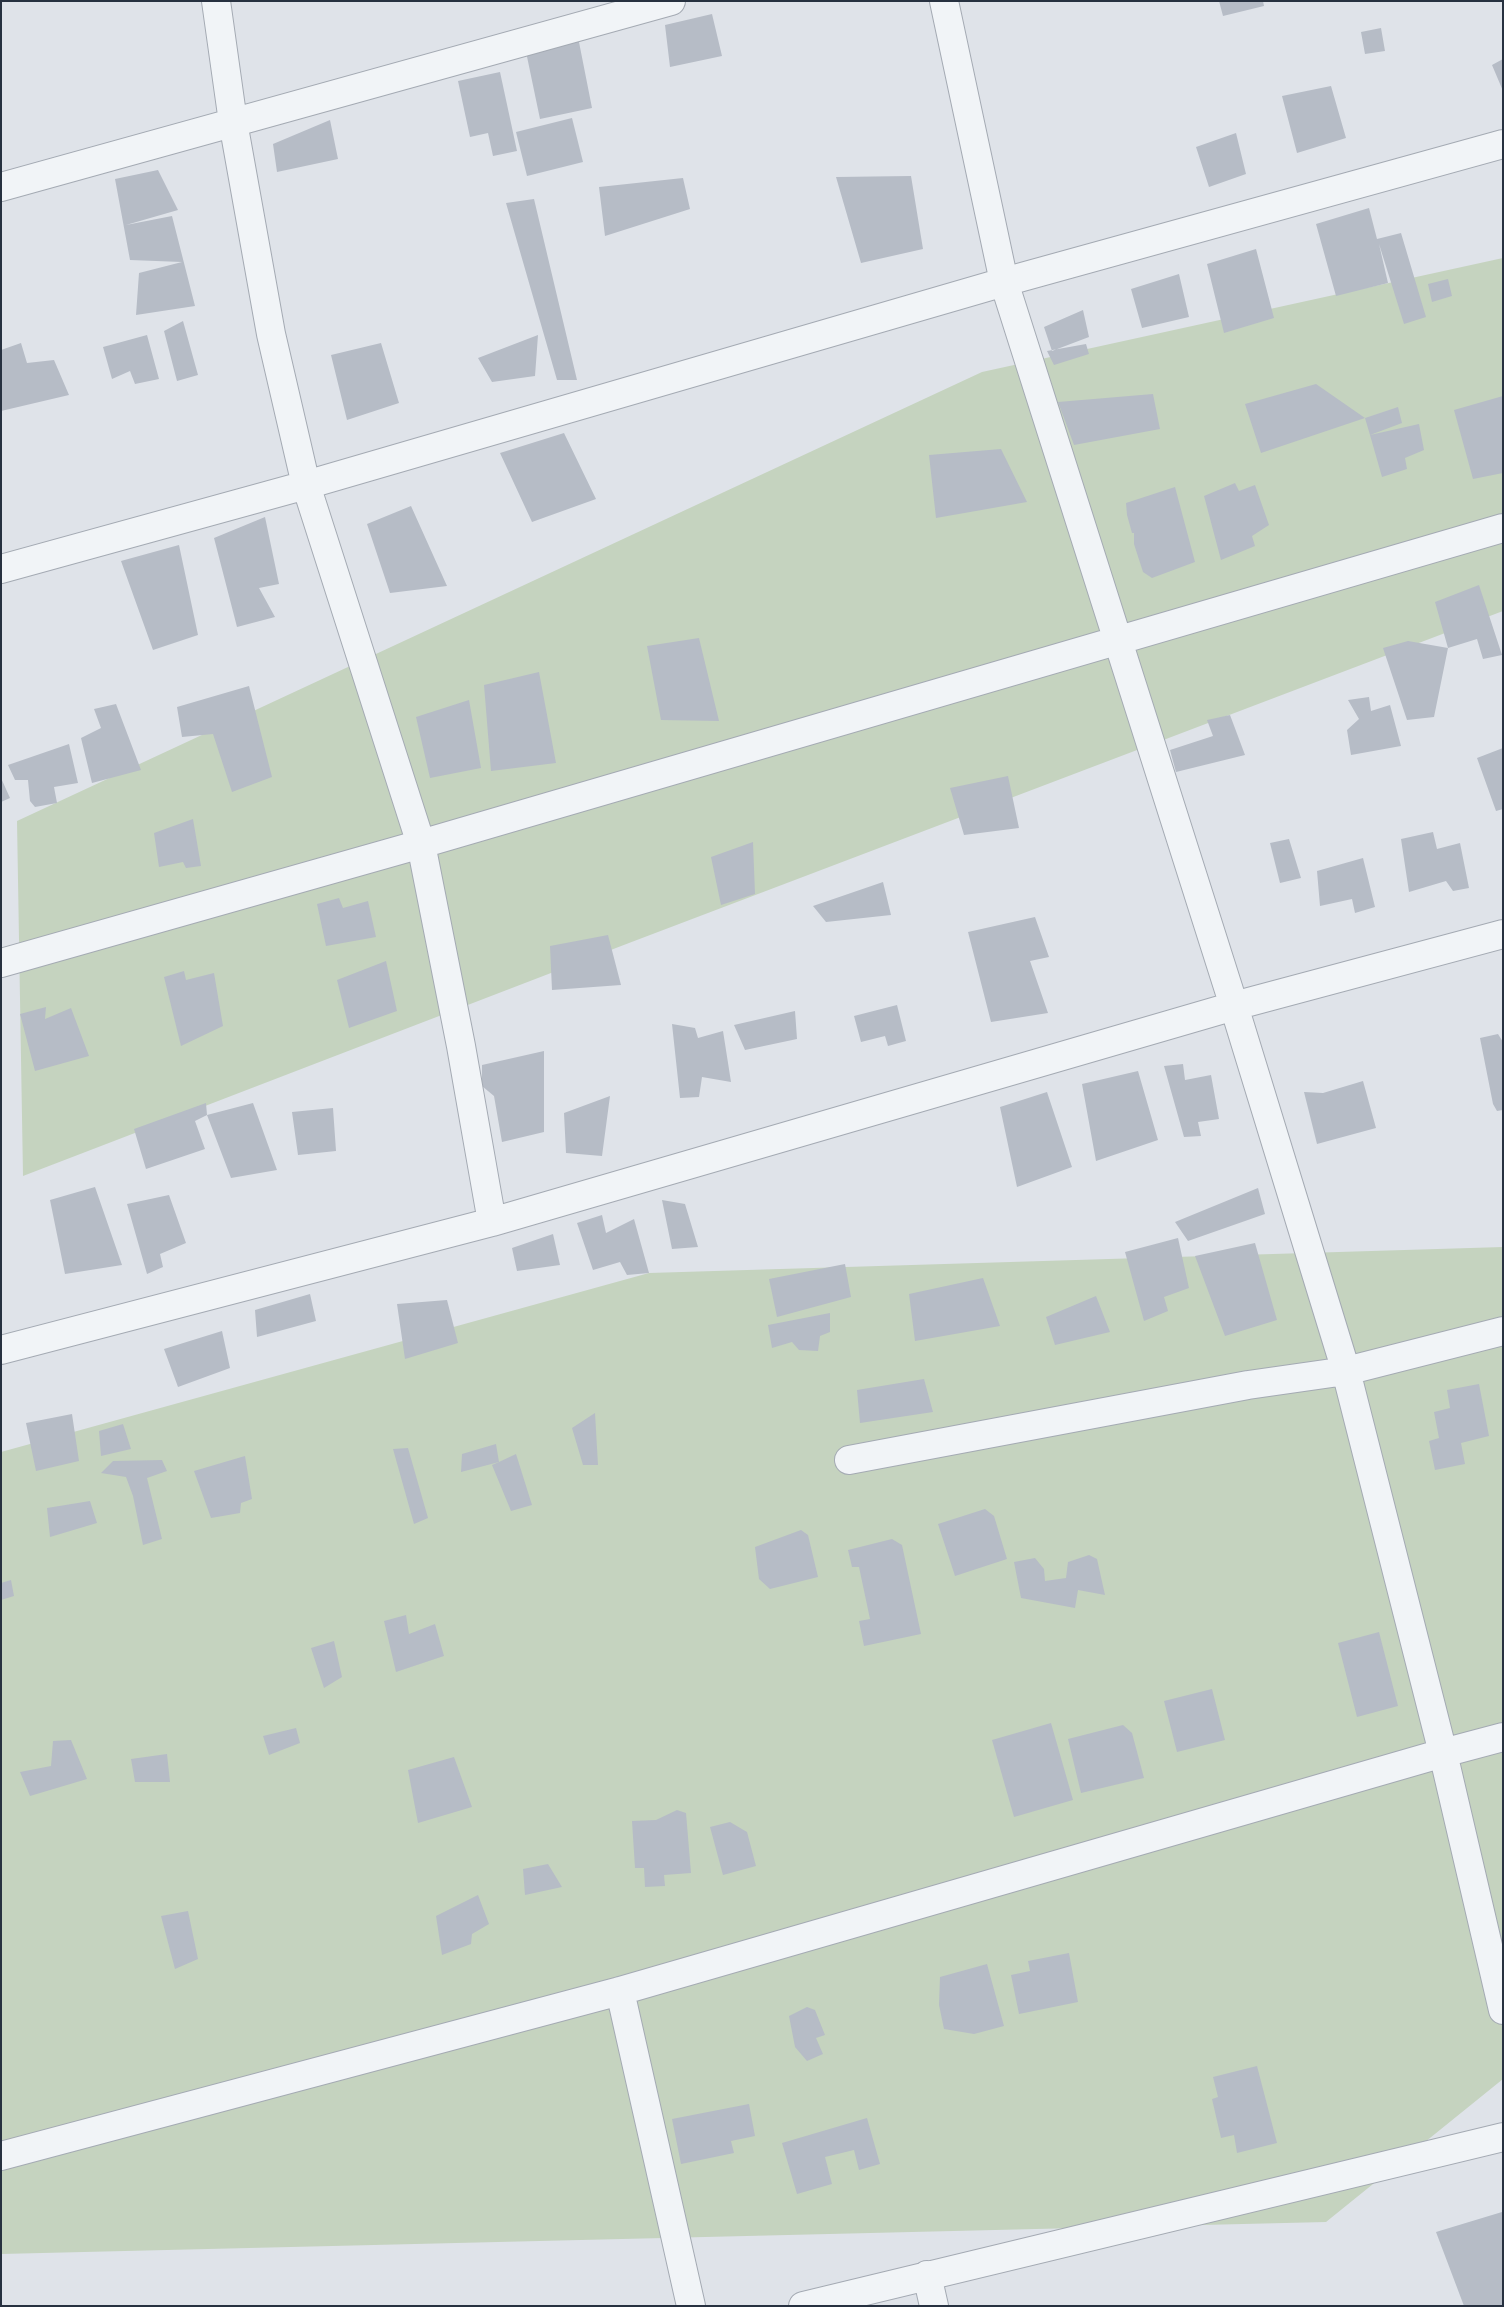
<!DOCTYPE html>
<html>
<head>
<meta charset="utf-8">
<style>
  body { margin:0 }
  #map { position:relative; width:1504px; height:2307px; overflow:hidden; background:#dfe3e9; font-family:"Sofia Sans Condensed",sans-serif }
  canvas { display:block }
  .frame { position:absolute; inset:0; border:2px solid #273140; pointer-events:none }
</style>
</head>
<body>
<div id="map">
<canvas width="1504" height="2307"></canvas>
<div class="frame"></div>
</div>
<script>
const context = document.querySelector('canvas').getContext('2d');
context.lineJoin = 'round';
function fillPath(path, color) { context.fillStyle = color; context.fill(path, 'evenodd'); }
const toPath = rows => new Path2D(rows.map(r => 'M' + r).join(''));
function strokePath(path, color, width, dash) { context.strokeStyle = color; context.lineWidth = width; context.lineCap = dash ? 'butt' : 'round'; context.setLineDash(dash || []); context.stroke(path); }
fillPath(toPath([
  [1503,258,1503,611,629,943,23,1176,17,821,982,372],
  [1503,1247,1503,2079,1326,2222,1,2254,1,1452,649,1273]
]), '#c5d3bf');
fillPath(toPath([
  [1219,1,1263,1,1264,6,1223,16],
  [712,14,722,56,670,67,665,25],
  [1381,28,1385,51,1365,54,1361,32],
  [578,37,592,108,540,119,525,47],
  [1503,59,1503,91,1492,65],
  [500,72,517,151,493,156,488,133,470,137,458,81],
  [1331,86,1346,138,1297,153,1282,96],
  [572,118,583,162,527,176,516,132],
  [330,120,338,159,277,172,273,144],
  [1236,133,1246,174,1209,187,1196,147],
  [158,170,178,210,126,225,172,216,195,306,136,315,139,273,182,262,130,260,115,179],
  [911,176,923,249,861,263,836,177],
  [683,178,690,209,605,236,599,187],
  [534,199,577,380,557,380,506,203],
  [1369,208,1377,239,1401,233,1426,317,1404,324,1379,244,1388,283,1336,296,1316,224],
  [1256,249,1274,318,1224,333,1207,264],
  [1179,274,1189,317,1142,328,1131,289],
  [1448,279,1452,296,1432,302,1428,284],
  [1083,310,1089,337,1052,351,1044,327],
  [183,321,198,375,177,381,164,331],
  [147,335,159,379,135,384,130,371,112,379,103,347],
  [538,335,535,376,492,382,478,358],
  [21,343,27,363,54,360,69,395,1,411,1,350],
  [381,343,399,403,347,420,331,355],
  [1086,344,1089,354,1054,365,1047,351],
  [1316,384,1365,418,1261,453,1245,404],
  [1153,394,1160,429,1074,445,1058,402],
  [1503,396,1503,473,1473,479,1454,410],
  [1398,407,1402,423,1370,435,1365,418],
  [1419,424,1424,450,1405,458,1407,469,1382,477,1370,435],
  [564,433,596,499,532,522,500,453],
  [1001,449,1027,502,936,518,929,455],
  [1235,483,1239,491,1255,485,1269,525,1252,536,1255,546,1221,560,1204,496],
  [1175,487,1195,562,1152,578,1143,572,1134,544,1134,533,1132,533,1127,515,1126,503],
  [411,506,447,586,390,593,367,524],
  [265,517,279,584,259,588,275,617,237,627,214,538],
  [179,545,198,635,153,650,121,561],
  [1479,585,1502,655,1483,659,1477,639,1448,648,1435,602],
  [699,638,719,721,661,720,647,646],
  [1408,641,1448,648,1434,717,1407,720,1383,648],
  [539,672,556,763,491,771,484,685],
  [249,686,272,777,232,792,213,734,182,737,177,707],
  [1369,697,1371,711,1390,705,1401,746,1351,755,1347,730,1359,719,1348,700],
  [469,700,481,768,430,778,416,717],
  [116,704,141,770,92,783,81,738,101,728,94,709],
  [1230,715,1245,755,1176,772,1170,750,1213,736,1207,720],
  [69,744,78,783,54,787,57,803,35,807,30,801,28,780,15,780,8,765],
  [1503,748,1503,809,1496,811,1477,758],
  [1008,776,1019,828,964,835,950,788],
  [1,778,10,798,1,802],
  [193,819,201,866,186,868,183,862,159,867,154,833],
  [1433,832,1437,849,1460,843,1469,888,1453,891,1446,881,1409,892,1401,839],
  [1289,839,1301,878,1280,883,1270,843],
  [753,842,755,894,721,905,711,857],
  [1363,858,1375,907,1355,913,1352,899,1320,906,1317,871],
  [883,882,891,915,826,922,813,906],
  [339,898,343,908,368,901,376,937,326,946,317,904],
  [1035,917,1049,957,1030,961,1048,1013,991,1022,968,932],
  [608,935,621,985,552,990,550,946],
  [386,961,397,1011,349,1028,337,980],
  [184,971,186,980,214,973,223,1026,181,1046,164,977],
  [897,1005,906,1041,888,1046,885,1036,861,1042,854,1016],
  [46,1007,45,1019,71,1008,89,1056,35,1071,20,1014],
  [795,1011,797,1039,745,1050,734,1025],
  [672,1024,695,1028,698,1038,723,1031,731,1082,702,1077,699,1097,680,1098],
  [1498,1034,1503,1042,1503,1110,1497,1111,1493,1104,1480,1038],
  [544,1051,544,1132,502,1142,494,1096,482,1086,482,1065],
  [1183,1064,1185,1080,1211,1075,1219,1119,1198,1122,1201,1136,1184,1137,1164,1066],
  [1138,1071,1158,1140,1096,1161,1082,1084],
  [1363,1081,1376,1128,1317,1144,1304,1092,1323,1093],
  [1047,1092,1072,1167,1017,1187,1000,1107],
  [610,1096,602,1156,566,1153,564,1113],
  [206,1103,207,1115,195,1121,205,1149,146,1169,134,1129],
  [253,1103,277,1170,231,1178,207,1115],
  [333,1108,336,1151,298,1155,292,1112],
  [95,1187,122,1265,65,1274,50,1200],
  [1258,1188,1265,1214,1188,1241,1175,1222],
  [169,1195,186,1243,160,1254,163,1267,147,1274,127,1204],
  [662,1200,685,1204,698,1247,672,1249],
  [602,1215,606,1233,634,1219,649,1273,627,1275,620,1262,593,1270,577,1223],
  [553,1234,560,1265,517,1271,512,1248],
  [1178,1238,1189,1288,1164,1297,1168,1311,1144,1321,1125,1252],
  [1255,1243,1277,1320,1225,1336,1195,1256],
  [845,1264,851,1297,777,1317,769,1279],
  [983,1278,1000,1326,915,1341,909,1294],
  [310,1294,316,1321,257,1337,255,1310],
  [1096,1296,1110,1332,1055,1345,1046,1317],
  [447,1300,458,1343,405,1359,397,1304],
  [830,1313,830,1332,820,1336,818,1351,799,1350,792,1342,772,1348,768,1325],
  [222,1331,230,1368,178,1387,164,1349],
  [924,1379,933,1412,860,1423,857,1390],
  [1479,1384,1489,1436,1461,1443,1465,1464,1435,1470,1429,1441,1439,1438,1434,1412,1450,1408,1447,1390],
  [595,1413,598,1465,583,1465,572,1428],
  [72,1414,79,1461,36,1471,26,1423],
  [123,1424,131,1449,101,1456,99,1431],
  [496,1444,499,1462,516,1454,532,1505,511,1511,492,1465,499,1462,461,1472,462,1454],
  [408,1448,428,1518,414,1524,393,1449],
  [245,1456,252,1499,241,1503,240,1513,211,1518,194,1471],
  [162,1460,167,1471,147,1478,162,1539,143,1545,133,1496,126,1477,101,1473,113,1461],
  [90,1501,97,1523,50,1537,47,1508],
  [985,1509,994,1516,1007,1559,955,1576,938,1524],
  [801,1530,808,1535,818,1577,770,1589,759,1579,755,1547],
  [892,1539,902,1545,921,1634,864,1646,859,1621,870,1619,859,1567,852,1567,848,1550],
  [1089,1555,1097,1559,1105,1595,1078,1590,1075,1608,1021,1598,1014,1562,1035,1558,1044,1569,1045,1581,1066,1578,1068,1562],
  [11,1580,14,1596,1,1600,1,1583],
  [406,1615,409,1634,435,1624,444,1656,396,1672,384,1621],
  [1379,1632,1398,1706,1357,1717,1338,1643],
  [334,1641,342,1677,324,1688,311,1648],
  [1212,1689,1225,1740,1177,1752,1164,1701],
  [1051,1723,1073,1800,1014,1817,992,1740],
  [1123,1725,1132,1733,1144,1778,1081,1793,1068,1739],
  [296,1728,300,1743,269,1755,263,1736],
  [71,1740,87,1779,30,1796,20,1772,51,1766,53,1741],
  [167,1754,170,1782,135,1782,131,1759],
  [454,1757,472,1807,418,1823,408,1770],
  [677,1810,686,1813,691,1873,664,1875,665,1886,645,1887,644,1868,635,1868,632,1821,656,1820],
  [730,1822,747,1832,756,1866,723,1875,710,1827],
  [548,1864,562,1887,525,1895,523,1869],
  [478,1895,489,1924,472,1934,471,1944,442,1955,436,1916],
  [188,1911,198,1959,175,1969,161,1916],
  [1069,1953,1078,2002,1019,2014,1011,1975,1030,1971,1028,1961],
  [987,1964,1004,2026,974,2034,944,2029,939,2005,940,1977],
  [807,2007,815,2010,825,2035,816,2038,823,2054,807,2061,795,2047,789,2016],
  [1257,2066,1277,2143,1237,2153,1234,2135,1221,2138,1212,2099,1218,2097,1213,2077],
  [749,2104,755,2136,731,2141,734,2153,681,2164,672,2119],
  [867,2118,880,2164,859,2170,854,2150,825,2157,832,2184,797,2194,782,2143],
  [1502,2212,1503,2306,1464,2306,1436,2232]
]), '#b6bcc6');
const street = toPath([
  [216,1,233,122,271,334,306,485,421,844,461,1046,492,1222],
  [944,1,1004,282,1234,1006,1346,1371,1443,1753,1503,2010],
  [1,187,671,1],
  [1,569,306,485,1004,282,1503,144],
  [1,963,421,844,1503,528],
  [1,1350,492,1222,1234,1006,1503,934],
  [849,1460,1248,1385,1346,1371,1503,1331],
  [620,1991,691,2306],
  [1,2156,620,1991,1443,1753,1503,1737],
  [927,2275,934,2306],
  [803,2306,1503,2137]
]);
strokePath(street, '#a4aab3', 30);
strokePath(street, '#f1f4f7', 28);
</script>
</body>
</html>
